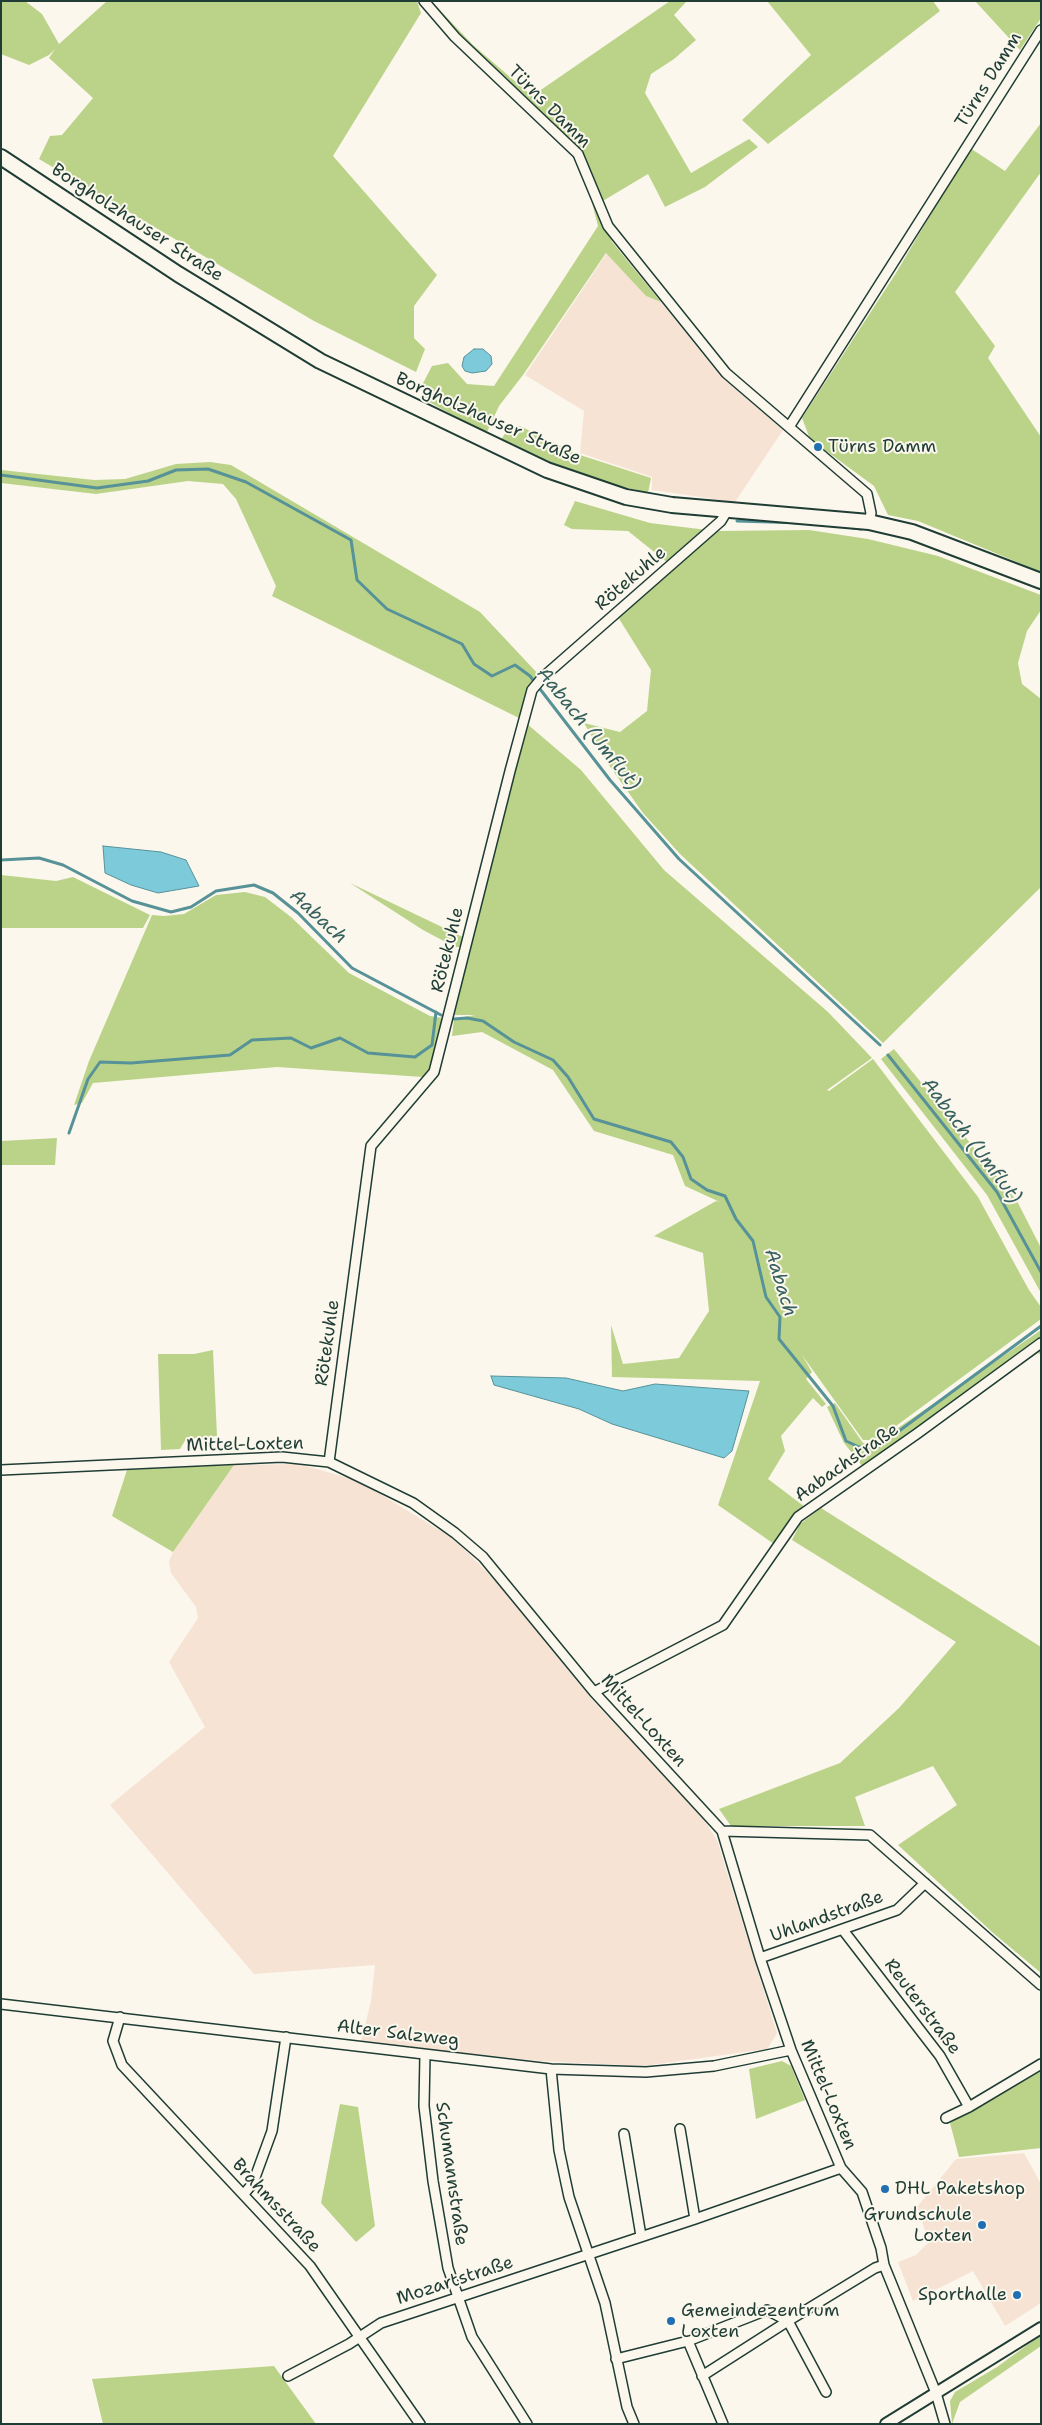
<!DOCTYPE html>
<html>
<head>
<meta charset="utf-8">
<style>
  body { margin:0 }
  #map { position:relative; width:1042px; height:2425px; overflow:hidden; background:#fbf7ec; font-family:"Shantell Sans",sans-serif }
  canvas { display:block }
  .frame { position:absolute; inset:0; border:2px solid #1f3d34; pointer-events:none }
</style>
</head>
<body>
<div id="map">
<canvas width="1042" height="2425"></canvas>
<div class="frame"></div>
</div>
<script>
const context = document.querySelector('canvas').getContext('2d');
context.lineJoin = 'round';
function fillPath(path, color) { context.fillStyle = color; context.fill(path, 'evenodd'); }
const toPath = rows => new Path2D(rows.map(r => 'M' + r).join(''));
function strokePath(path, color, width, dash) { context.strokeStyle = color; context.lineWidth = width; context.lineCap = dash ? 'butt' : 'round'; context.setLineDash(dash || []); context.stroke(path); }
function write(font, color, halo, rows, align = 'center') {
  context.font = font + ' "Shantell Sans",sans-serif'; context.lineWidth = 4; context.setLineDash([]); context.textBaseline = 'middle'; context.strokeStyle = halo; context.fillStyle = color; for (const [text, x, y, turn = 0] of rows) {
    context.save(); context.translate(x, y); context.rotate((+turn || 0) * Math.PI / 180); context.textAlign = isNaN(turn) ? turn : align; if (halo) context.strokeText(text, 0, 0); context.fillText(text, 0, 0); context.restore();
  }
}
fillPath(toPath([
  [607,253,646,296,661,302,721,377,783,430,735,502,652,490,652,477,580,453,584,411,525,375],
  [299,1464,359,1481,454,1539,493,1578,594,1702,700,1814,717,1840,777,2033,767,2049,643,2066,541,2061,361,2042,371,2001,375,1965,254,1974,110,1805,205,1727,169,1662,198,1618,196,1607,171,1573,169,1562,173,1552,234,1465],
  [1024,2153,1041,2184,1041,2303,1005,2326,973,2271,913,2301,898,2262,916,2255,929,2242,917,2207,956,2159]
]), '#f6e3d4');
fillPath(toPath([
  [1,1,25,1,42,14,59,44,107,1,417,1,421,13,333,156,437,275,414,306,414,338,425,349,416,372,314,321,39,159,50,136,62,135,93,98,49,58,55,49,49,55,29,65,1,54],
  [670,1,687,1,674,15,696,40,674,59,651,74,645,93,691,173,749,139,758,147,705,187,665,207,648,174,596,205,605,230,613,243,661,302,646,296,606,253,523,375,499,406,487,432,470,425,424,399,421,387,432,366,448,363,467,384,494,386,598,226,589,191,576,156,429,14,437,7,473,45,532,96],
  [767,1,933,1,940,11,768,144,742,120,811,55],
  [975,1,1041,1,1041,18,1020,50],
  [1041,123,1041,172,955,292,995,346,988,358,1041,437,1041,572,918,521,888,515,874,486,810,439,802,418,896,273,970,148,1005,171],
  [520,426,577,454,651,478,648,493,603,482,507,446,501,440,509,427],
  [210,462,231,465,480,612,539,675,529,685,519,718,272,596,276,586,236,499,223,484,188,481,96,494,1,483,1,470,94,480,125,479,176,464],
  [575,501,650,523,707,530,668,563,628,531,572,529,564,525],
  [809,530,868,539,938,556,1041,595,1041,610,1027,631,1018,663,1022,684,1041,699,1041,887,883,1043,680,854,643,813,606,761,584,723,620,732,647,711,651,670,618,617,718,531],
  [526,723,581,770,664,870,828,1012,872,1058,827,1090,829,1091,873,1059,978,1197,1029,1290,1041,1307,1041,1319,877,1440,863,1440,802,1355,812,1372,806,1379,826,1404,822,1407,813,1398,781,1436,785,1451,768,1479,805,1507,796,1513,774,1544,718,1505,760,1381,612,1377,611,1325,623,1364,679,1358,709,1311,703,1253,654,1236,716,1201,720,1202,685,1186,673,1155,594,1131,553,1070,482,1032,452,1036,454,1019,475,1015,453,1015],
  [1,875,56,881,73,877,150,915,143,928,1,928],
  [350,883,465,938,460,947,455,947,423,930],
  [245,892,265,897,291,917,349,973,430,1016,443,1018,431,1067,423,1077,277,1067,93,1083,82,1103,74,1105,89,1061,152,915,164,916,184,914,216,895],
  [894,1049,1017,1201,1041,1248,1041,1293,987,1195,881,1059],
  [57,1138,55,1165,1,1165,1,1141],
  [1041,1330,1041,1355,1038,1353,863,1467,844,1443,827,1407,835,1403,863,1443,876,1443],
  [213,1350,217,1436,186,1439,180,1449,161,1450,158,1354,194,1354],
  [234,1465,173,1552,112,1516,127,1470],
  [821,1508,1041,1647,1041,1973,992,1932,898,1845,957,1805,933,1766,855,1797,865,1826,731,1826,719,1809,840,1763,899,1708,956,1642,792,1540,800,1524],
  [782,2061,791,2066,805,2100,756,2119,749,2069],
  [1041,2067,1041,2148,959,2157,950,2123],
  [340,2104,358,2107,375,2226,356,2242,321,2203],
  [1041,2335,1041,2346,960,2402,952,2424,950,2401,955,2392,997,2367],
  [274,2366,316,2424,103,2424,92,2379]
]), '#bbd389');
const water = toPath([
  [474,349,483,349,491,356,492,364,486,371,472,373,465,371,462,366,464,357,474,349],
  [103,846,161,852,186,860,199,886,158,893,131,885,105,873,103,846],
  [491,1376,566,1378,623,1391,655,1384,749,1391,732,1451,724,1458,612,1424,579,1409,494,1385,491,1376]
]);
fillPath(water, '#7dcadb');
strokePath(water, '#579298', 1);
strokePath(toPath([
  [1,475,97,488,148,481,176,470,208,469,246,482,351,540,357,580,387,609,462,644,474,664,492,676,515,665,530,676,610,780,679,859,880,1045],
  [737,521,803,523],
  [839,526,861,529],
  [1,860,39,858,63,865,132,901,171,912,191,907,216,891,254,885,273,893,298,913,352,968,441,1015],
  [454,1019,467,1018,483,1021,514,1042,553,1060,568,1077,594,1119,671,1142,683,1157,691,1179,707,1190,725,1196,736,1219,753,1241,766,1297,780,1317,779,1339,833,1406,846,1441,859,1447,876,1448,1041,1326],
  [888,1055,997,1192,1041,1272],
  [69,1133,88,1079,100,1062,131,1063,230,1055,252,1040,291,1038,311,1048,340,1038,368,1053,415,1057,432,1045,436,1012]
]), '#579298', 3);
const minor = toPath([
  [424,1,455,37,578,154,608,226,726,373,867,494,871,513,869,522],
  [789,427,1041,30],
  [329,1462,371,1146,434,1072,510,771,532,690,542,678,721,521,727,511],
  [1,1470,282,1457,329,1462,413,1503,455,1533,483,1557,594,1692,722,1831,760,1958,791,2050,841,2168,862,2192,881,2248,884,2265,936,2393,945,2424],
  [594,1692,723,1625,798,1517,918,1433,1041,1343],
  [722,1831,870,1835,1041,1985],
  [843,1930,940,2056,969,2107,1041,2064],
  [760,1958,897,1910,925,1883],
  [1,2004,551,2069,646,2072,714,2066,791,2050],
  [120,2017,113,2041,122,2065,310,2266,420,2424],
  [425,2055,424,2106,433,2181,448,2268,472,2337,527,2424],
  [551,2069,559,2150,569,2197,605,2303,627,2407,634,2424],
  [946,2118,969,2107],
  [680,2129,695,2219],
  [624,2134,641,2236],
  [244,2194,253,2183,272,2131,286,2037],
  [688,2341,723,2424],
  [616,2359,688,2341,767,2310,788,2321,875,2268,884,2265],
  [288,2376,349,2344,381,2323,695,2219,841,2168],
  [702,2376,788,2321,826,2392]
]);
const tertiary = toPath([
  [886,2424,1041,2328]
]);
const primary = toPath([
  [1,157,178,274,320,361,547,470,626,497,672,505,869,522,912,532,1041,581]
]);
strokePath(minor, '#1f3d34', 12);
strokePath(tertiary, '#1f3d34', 14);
strokePath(primary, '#1f3d34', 18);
strokePath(minor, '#fbf7ec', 9);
strokePath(tertiary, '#fbf7ec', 10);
strokePath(primary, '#fbf7ec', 14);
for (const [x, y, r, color] of [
  [818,447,5,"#1f6fb2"],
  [885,2189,5,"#1f6fb2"],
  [982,2225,5,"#1f6fb2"],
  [1017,2295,5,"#1f6fb2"],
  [671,2321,5,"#1f6fb2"]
]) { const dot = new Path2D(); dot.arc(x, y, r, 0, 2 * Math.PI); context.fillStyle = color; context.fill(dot); strokePath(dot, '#fbf7ec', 2); }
write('18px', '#1f3d34', '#fbf7ec', [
  ["Türns Damm",989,80,-58],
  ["Türns Damm",549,107,45],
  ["Borgholzhauser Straße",137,223,33],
  ["Borgholzhauser Straße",488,419,24],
  ["Rötekuhle",631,579,-41],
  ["Rötekuhle",448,950,-76],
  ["Rötekuhle",328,1343,-82],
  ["Mittel-Loxten",245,1445,-1],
  ["Aabachstraße",847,1463,-35],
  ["Mittel-Loxten",643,1721,48],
  ["Uhlandstraße",827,1917,-20],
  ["Reuterstraße",922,2007,53],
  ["Alter Salzweg",398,2034,7],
  ["Mittel-Loxten",828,2095,67],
  ["Schumannstraße",451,2174,82],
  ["Brahmsstraße",276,2206,47],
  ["Mozartstraße",455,2281,-18]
]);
write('18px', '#1f3d34', '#fbf7ec', [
  ["Türns Damm",828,447],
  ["DHL Paketshop",895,2189],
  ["Grundschule",972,2215,"right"],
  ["Loxten",972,2236,"right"],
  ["Sporthalle",1007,2295,"right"],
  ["Gemeindezentrum",681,2311],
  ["Loxten",681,2332]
], 'left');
write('italic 19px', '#36605e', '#fbf7ec', [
  ["Aabach (Umflut)",588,729,51],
  ["Aabach",318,917,43],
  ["Aabach (Umflut)",971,1141,53],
  ["Aabach",780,1283,73]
]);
</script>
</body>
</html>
